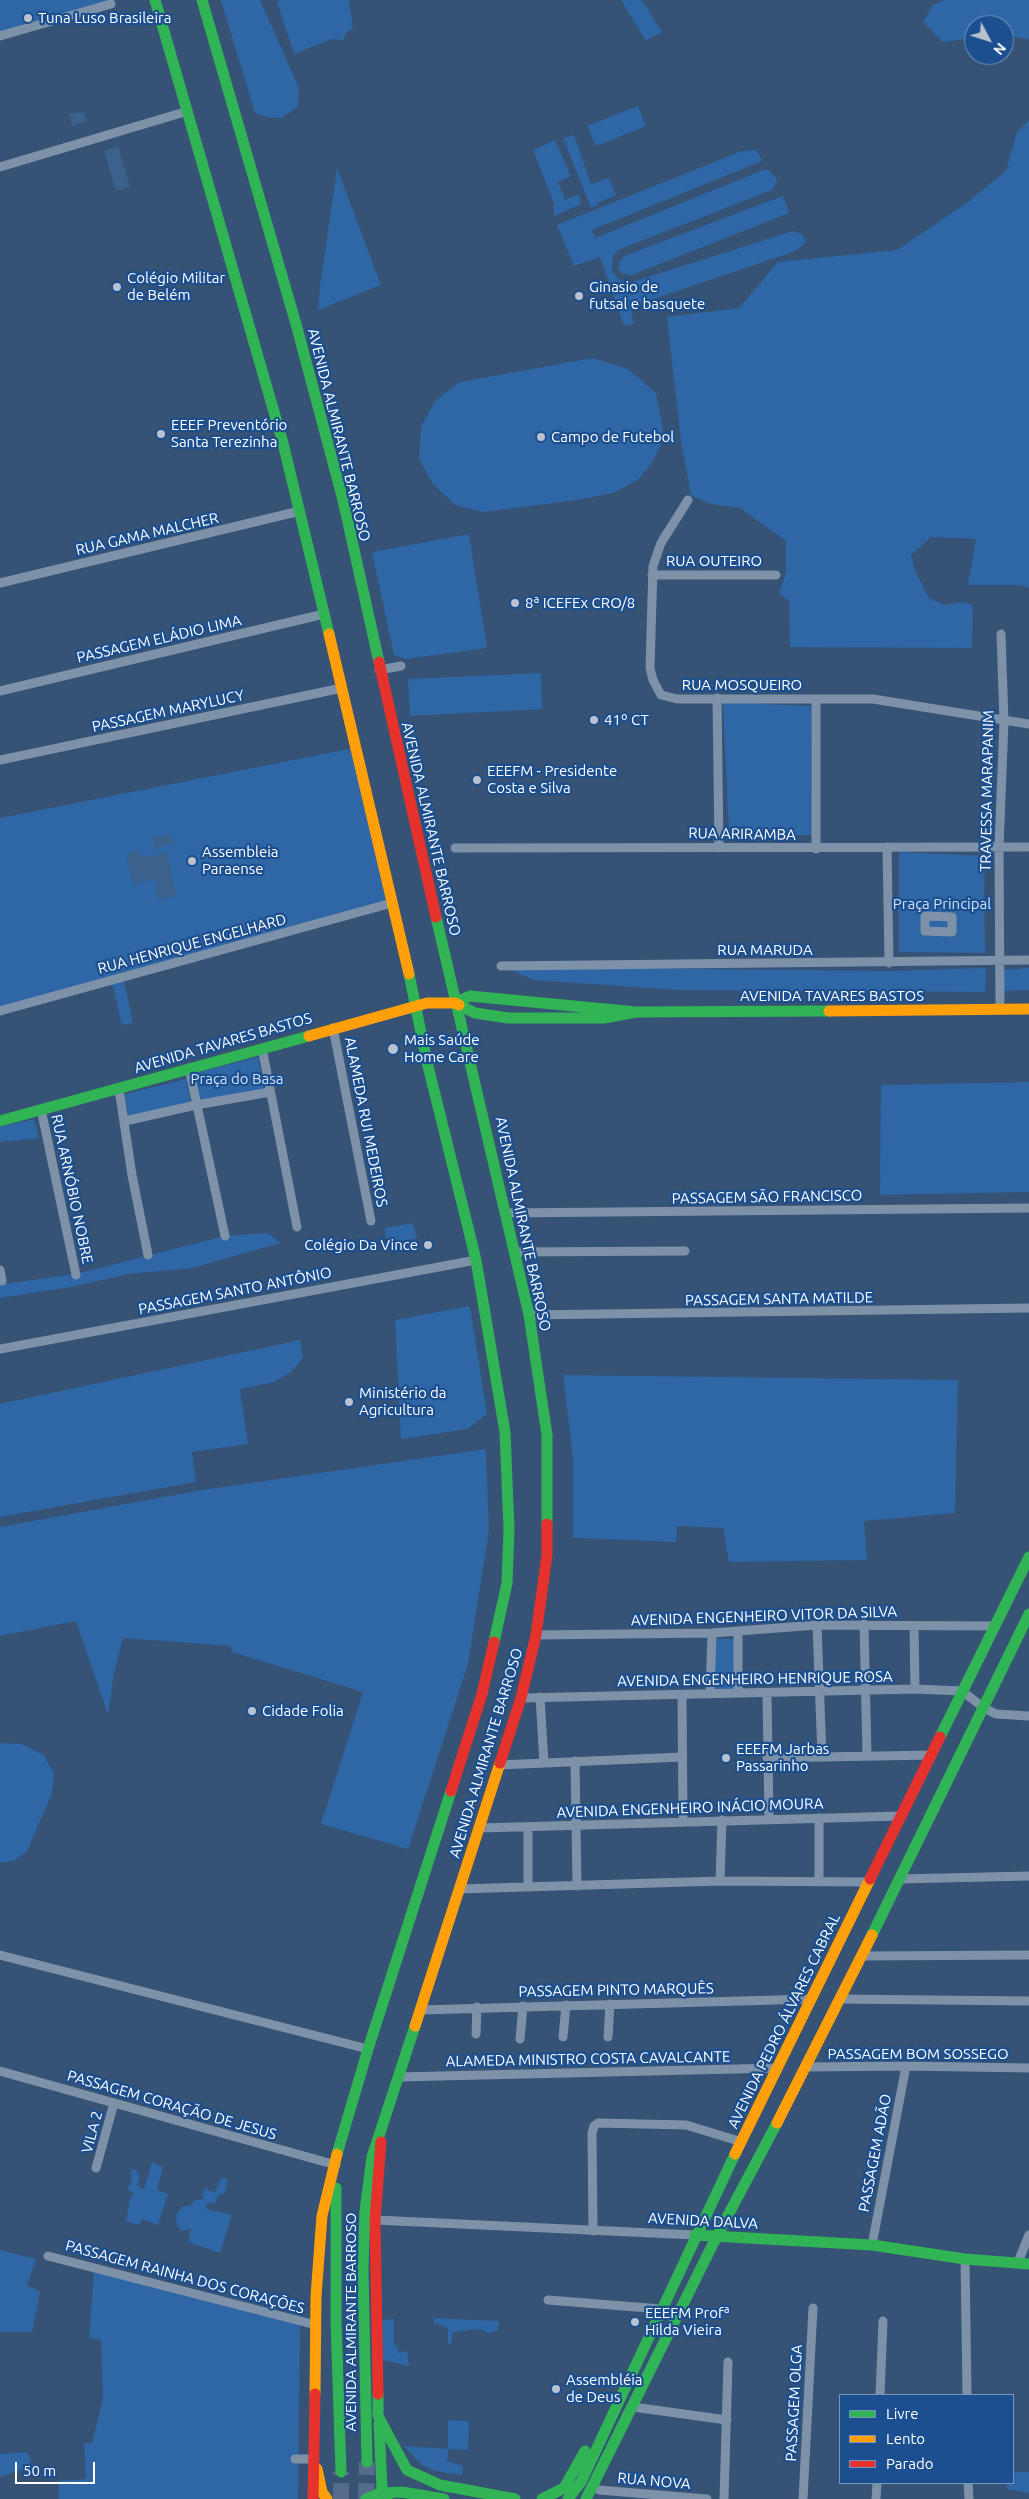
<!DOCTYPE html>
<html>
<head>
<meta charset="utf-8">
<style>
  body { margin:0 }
  #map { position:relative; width:1029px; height:2499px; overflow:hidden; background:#365274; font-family:Ubuntu,sans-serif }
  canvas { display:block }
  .legend { position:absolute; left:839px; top:2394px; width:175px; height:90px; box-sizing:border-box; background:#1b4f8f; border:1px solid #7695bc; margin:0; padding:6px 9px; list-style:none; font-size:15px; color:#fff }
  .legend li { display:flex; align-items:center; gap:10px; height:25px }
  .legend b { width:25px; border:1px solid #7695bc }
  .north { position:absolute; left:964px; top:15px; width:50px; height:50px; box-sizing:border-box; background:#1b4f8f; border:1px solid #7695bc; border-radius:50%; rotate:130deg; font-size:14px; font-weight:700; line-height:20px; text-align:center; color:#fff }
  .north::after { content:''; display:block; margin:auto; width:18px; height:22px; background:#b9c2ce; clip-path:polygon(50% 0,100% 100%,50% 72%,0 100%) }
  .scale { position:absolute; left:15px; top:2462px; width:80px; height:22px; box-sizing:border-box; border:2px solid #fff; border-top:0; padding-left:6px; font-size:15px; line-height:18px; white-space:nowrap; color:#fff; -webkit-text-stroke:4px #1b4f8f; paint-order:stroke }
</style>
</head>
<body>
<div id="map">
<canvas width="1029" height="2499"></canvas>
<ul class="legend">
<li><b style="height:6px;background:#30b455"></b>Livre</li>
<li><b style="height:6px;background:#ff9f0a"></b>Lento</li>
<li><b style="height:6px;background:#e5322d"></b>Parado</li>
</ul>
<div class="north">N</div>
<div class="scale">50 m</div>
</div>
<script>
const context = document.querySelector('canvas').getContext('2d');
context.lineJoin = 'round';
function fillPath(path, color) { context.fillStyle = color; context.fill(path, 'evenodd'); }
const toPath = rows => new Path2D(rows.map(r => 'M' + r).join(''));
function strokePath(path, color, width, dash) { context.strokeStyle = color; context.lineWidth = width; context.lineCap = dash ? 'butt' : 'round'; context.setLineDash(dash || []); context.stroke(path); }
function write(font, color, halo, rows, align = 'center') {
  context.font = font + ' Ubuntu,sans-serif'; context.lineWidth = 4.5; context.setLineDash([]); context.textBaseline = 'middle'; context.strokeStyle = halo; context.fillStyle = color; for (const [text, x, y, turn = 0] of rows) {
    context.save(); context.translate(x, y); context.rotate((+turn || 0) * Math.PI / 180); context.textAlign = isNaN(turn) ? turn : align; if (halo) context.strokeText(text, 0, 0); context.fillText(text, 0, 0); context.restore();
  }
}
fillPath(toPath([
  [0,0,116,0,0,34],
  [221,0,260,0,299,88,298,106,282,118,268,117,255,113],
  [281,0,349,0,353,28,346,33,344,40,332,39,294,54,277,2],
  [621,0,642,0,662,32,646,41],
  [944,0,1029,0,1029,39,1004,36,1004,25,974,25,974,38,943,42,923,22,933,5],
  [638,106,646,126,596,146,587,126],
  [1029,120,1029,588,1019,585,968,585,976,539,931,537,911,555,915,571,929,598,945,605,962,602,973,605,972,648,790,647,789,601,779,593,786,573,786,541,740,508,710,504,691,495,681,441,667,317,739,308,778,262,897,250,968,202,1006,171,1017,132],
  [574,135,591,184,609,178,616,195,597,203,598,205,591,208,563,138],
  [555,140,571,176,558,182,565,200,579,194,581,204,554,216,554,204,533,150],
  [757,150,762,161,592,230,595,238,763,170,768,170,776,178,777,182,772,190,618,250,613,256,612,272,620,280,629,283,793,231,802,234,806,242,796,251,630,307,634,324,624,326,600,257,574,266,557,225,742,151],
  [337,168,381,285,318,310,320,286],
  [783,196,789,213,632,275,623,274,619,270,619,262,624,256],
  [593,358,628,369,656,393,663,429,661,444,653,461,638,480,613,493,577,500,483,512,455,505,433,484,419,459,421,427,436,400,460,382],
  [469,534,487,648,406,659,394,655,372,552],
  [541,673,542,709,410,716,408,679],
  [723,702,811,706,812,835,729,835],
  [359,747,393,903,0,1011,0,818],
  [899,852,984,856,985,953,899,952],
  [505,967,889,971,986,968,985,992,680,990,533,980],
  [1029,968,1029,990,1003,991,1004,970],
  [124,981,133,1023,122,1025,112,983],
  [258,1057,264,1089,201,1103,195,1073],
  [186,1079,191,1105,128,1117,125,1094],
  [1029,1082,1029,1192,880,1195,881,1085],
  [34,1119,39,1138,0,1142,0,1127],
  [413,1223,417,1238,387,1244,385,1228],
  [268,1233,281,1243,192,1268,129,1274,71,1287,0,1298,0,1282,3,1284,76,1274,225,1236],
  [470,1306,487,1414,468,1429,401,1439,395,1320],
  [300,1340,303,1358,291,1372,274,1382,240,1389,248,1444,192,1452,196,1482,0,1517,0,1404],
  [563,1375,958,1380,955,1513,864,1521,867,1560,729,1562,723,1528,677,1526,676,1542,573,1538,573,1458],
  [486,1449,489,1530,468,1664,408,1849,321,1824,363,1692,232,1652,231,1646,123,1638,114,1672,108,1715,76,1621,0,1636,0,1527,202,1490],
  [715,1639,734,1639,734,1689,715,1691],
  [0,1743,22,1744,44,1755,54,1774,52,1793,27,1851,16,1860,0,1863],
  [152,2162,163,2167,157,2190,168,2194,158,2225,142,2219,139,2225,126,2221,130,2198,134,2194,127,2189,132,2180,131,2170,135,2169,140,2176,137,2186,144,2189],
  [221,2178,228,2179,225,2193,218,2195,216,2202,207,2204,206,2209,232,2215,220,2253,188,2242,191,2229,181,2231,177,2225,176,2215,183,2206,190,2206,195,2200,203,2199,204,2188,215,2193],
  [0,2250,36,2259,27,2285,40,2292,32,2332,0,2332],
  [94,2271,300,2325,298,2499,59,2499,59,2481,86,2479,84,2443,92,2443,103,2398,101,2340,89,2338],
  [434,2318,499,2321,498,2331,487,2333,480,2329,453,2332,451,2344,448,2344,448,2328,434,2323],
  [394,2319,394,2344,398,2347,399,2353,407,2351,409,2366,383,2360,381,2320],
  [448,2420,469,2421,468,2450,448,2449,447,2461,463,2466,462,2475,435,2471,422,2465,404,2446,448,2449],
  [28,2452,31,2462,26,2468,0,2477,0,2454],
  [1013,2472,1029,2472,1029,2493,1006,2489,1007,2483,1013,2483]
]), '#2f66a5');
fillPath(toPath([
  [84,112,87,121,72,126,69,114],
  [118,146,130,187,116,191,104,151],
  [171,834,174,843,154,849,153,838],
  [139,850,141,857,167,853,176,896,158,900,155,889,158,886,157,879,133,884,126,854]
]), '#3b618d');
strokePath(toPath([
  [341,2499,341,2472],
  [366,2499,367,2462]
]), '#546c89', 16, [16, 8]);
strokePath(toPath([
  [0,36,111,4],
  [0,167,188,111],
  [688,500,661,543,653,566,650,668,653,680,661,695,677,699,873,699,1029,724],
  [652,575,776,575],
  [0,583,300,511],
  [379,670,401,666],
  [0,691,324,614],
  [717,698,719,848],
  [0,760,342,688],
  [887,847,889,963],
  [455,848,1029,847],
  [816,849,816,699],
  [925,916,952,917,952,932,925,931,925,916],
  [501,966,1029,960],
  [1000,1009,999,847,1004,722,1001,634],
  [0,1011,392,903],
  [333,1028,371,1221],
  [262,1048,297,1227],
  [189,1068,225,1236],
  [119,1089,132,1175,148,1255],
  [41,1109,76,1275],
  [125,1121,196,1105,270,1092],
  [506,1213,1029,1208],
  [515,1252,685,1251],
  [0,1270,2,1281],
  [529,1315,1029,1308],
  [0,1349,476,1260],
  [864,1624,867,1755],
  [817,1625,822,1756],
  [914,1626,915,1689],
  [738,1631,738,1693],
  [536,1635,712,1633,817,1625,993,1626],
  [710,1694,712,1633],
  [767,1694,769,1818],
  [682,1695,683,1822],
  [540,1697,544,1763],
  [521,1698,915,1689,962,1691,984,1708,996,1714,1029,1716],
  [767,1758,932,1755],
  [575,1761,577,1886],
  [499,1765,682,1757],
  [480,1828,901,1816],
  [900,1879,1029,1876],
  [720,1881,722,1820],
  [819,1882,819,1818],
  [528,1887,528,1827],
  [459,1889,720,1881,869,1882],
  [0,1955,368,2049],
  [862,1956,1029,1955],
  [840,1999,1029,2001],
  [420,2010,812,1999],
  [476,2034,477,2007],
  [563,2037,566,2005],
  [608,2037,610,2004],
  [520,2039,523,2006],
  [807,2067,906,2066,1029,2068],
  [0,2071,336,2165],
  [398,2077,778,2068],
  [96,2168,114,2103],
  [375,2220,695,2235],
  [593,2231,592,2133,594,2126,598,2123,686,2125,742,2142],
  [872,2245,906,2066],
  [48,2256,316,2325],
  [965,2259,967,2395],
  [1018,2262,1029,2235],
  [548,2300,661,2309],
  [880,2395,883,2321],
  [633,2407,727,2420],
  [295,2459,315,2459],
  [968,2483,969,2499],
  [599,2490,707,2499],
  [724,2499,728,2362],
  [803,2499,813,2308],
  [876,2499,877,2483]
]), '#7d92a8', 9);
strokePath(toPath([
  [155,0,283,443,329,634],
  [202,0,296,324,343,500,379,662],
  [436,917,529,1315,547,1435,547,1524],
  [409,974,427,1062,476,1260,505,1432,509,1529,507,1583,494,1642],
  [455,1003,470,996,636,1012,829,1011],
  [459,1005,475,1013,508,1018,604,1018,636,1012],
  [0,1121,309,1036],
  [940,1737,1029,1557],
  [872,1935,1029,1614],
  [337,2154,368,2049,451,1791],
  [336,2188,336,2322,341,2472],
  [695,2235,872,2245,965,2259,1029,2264],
  [378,2394,378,2416,407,2470,440,2485,515,2499],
  [379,2424,382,2488,387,2499],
  [367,2462,363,2268,365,2211,372,2157,415,2026],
  [542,2499,564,2488,585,2451],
  [568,2499,581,2482,735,2154],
  [586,2499,717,2236,777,2123]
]), '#30b455', 11);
strokePath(toPath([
  [329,634,409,974],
  [829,1011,1029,1009],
  [309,1036,427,1003,455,1003,459,1005],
  [415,2026,500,1763],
  [777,2123,872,1935],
  [735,2154,870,1879],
  [315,2394,316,2296,322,2216,337,2154],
  [317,2469,322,2492,327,2499]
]), '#ff9f0a', 11);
strokePath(toPath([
  [379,662,436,917],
  [500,1763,521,1698,536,1635,547,1555,547,1524],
  [451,1791,482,1694,494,1642],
  [870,1879,940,1737],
  [378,2394,375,2220,381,2142],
  [313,2499,315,2394]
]), '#e5322d', 11);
strokePath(toPath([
  [366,2499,380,2493,402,2492,444,2499]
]), '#30b455', 11);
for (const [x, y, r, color] of [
  [28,18,5,"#b9c2ce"],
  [117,287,5,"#b9c2ce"],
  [579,296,5,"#b9c2ce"],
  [161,434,5,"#b9c2ce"],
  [541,437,5,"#b9c2ce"],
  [515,603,5,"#b9c2ce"],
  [594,720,5,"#b9c2ce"],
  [477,780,5,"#b9c2ce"],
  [192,861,5,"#b9c2ce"],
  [393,1049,6,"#b9c2ce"],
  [428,1245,5,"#b9c2ce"],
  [349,1402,5,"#b9c2ce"],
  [252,1711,5,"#b9c2ce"],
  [726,1758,5,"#b9c2ce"],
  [635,2322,5,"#b9c2ce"],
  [556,2389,5,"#b9c2ce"]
]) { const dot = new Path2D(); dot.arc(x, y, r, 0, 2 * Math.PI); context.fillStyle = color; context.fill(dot); strokePath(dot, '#1b4f8f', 2); }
write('15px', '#fff', '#1b4f8f', [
  ["Tuna Luso Brasileira",38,18],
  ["Colégio Militar",127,278],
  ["de Belém",127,295],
  ["Ginasio de",589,287],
  ["futsal e basquete",589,304],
  ["EEEF Preventório",171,425],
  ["Santa Terezinha",171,442],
  ["Campo de Futebol",551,437],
  ["8ª ICEFEx CRO/8",525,603],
  ["41º CT",604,720],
  ["EEEFM - Presidente",487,771],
  ["Costa e Silva",487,788],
  ["Assembleia",202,852],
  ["Paraense",202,869],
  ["Mais Saúde",404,1040],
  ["Home Care",404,1057],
  ["Colégio Da Vince",418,1245,"right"],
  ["Ministério da",359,1393],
  ["Agricultura",359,1410],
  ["Cidade Folia",262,1711],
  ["EEEFM Jarbas",736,1749],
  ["Passarinho",736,1766],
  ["EEEFM Profª",645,2313],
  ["Hilda Vieira",645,2330],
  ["Assembléia",566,2380],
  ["de Deus",566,2397]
], 'left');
write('15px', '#fff', '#1b4f8f', [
  ["AVENIDA ALMIRANTE BARROSO",339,435,76],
  ["RUA GAMA MALCHER",147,534,-13],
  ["RUA OUTEIRO",714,561],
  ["PASSAGEM ELÁDIO LIMA",159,639,-13],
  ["RUA MOSQUEIRO",742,685],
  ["PASSAGEM MARYLUCY",168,711,-12],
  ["TRAVESSA MARAPANIM",987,791,-89],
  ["AVENIDA ALMIRANTE BARROSO",431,829,77],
  ["RUA ARIRAMBA",742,834,1],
  ["RUA HENRIQUE ENGELHARD",192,944,-15],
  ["RUA MARUDA",765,950],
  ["AVENIDA TAVARES BASTOS",832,996],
  ["AVENIDA TAVARES BASTOS",223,1043,-16],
  ["ALAMEDA RUI MEDEIROS",366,1122,79],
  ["RUA ARNÓBIO NOBRE",72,1189,78],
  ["PASSAGEM SÃO FRANCISCO",767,1197,-1],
  ["AVENIDA ALMIRANTE BARROSO",523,1224,78],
  ["PASSAGEM SANTO ANTÔNIO",235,1291,-11],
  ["PASSAGEM SANTA MATILDE",779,1299,-1],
  ["AVENIDA ENGENHEIRO VITOR DA SILVA",764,1616,-2],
  ["AVENIDA ENGENHEIRO HENRIQUE ROSA",755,1679,-1],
  ["AVENIDA ALMIRANTE BARROSO",486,1753,-73],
  ["AVENIDA ENGENHEIRO INÁCIO MOURA",690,1808,-2],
  ["PASSAGEM PINTO MARQUÊS",616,1990,-1],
  ["AVENIDA PEDRO ÁLVARES CABRAL",784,2021,-64],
  ["PASSAGEM BOM SOSSEGO",918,2054],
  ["ALAMEDA MINISTRO COSTA CAVALCANTE",588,2059,-1],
  ["PASSAGEM CORAÇÃO DE JESUS",172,2105,16],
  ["VILA 2",92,2132,-75],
  ["PASSAGEM ADÃO",875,2153,-79],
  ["AVENIDA DALVA",703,2221,3],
  ["PASSAGEM RAINHA DOS CORAÇÕES",185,2277,15],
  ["AVENIDA ALMIRANTE BARROSO",351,2322,-90],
  ["PASSAGEM OLGA",794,2403,-87],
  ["RUA NOVA",654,2481,5]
]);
write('15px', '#cfe3fa', '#1b4f8f', [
  ["Praça Principal",942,904],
  ["Praça do Basa",237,1079]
]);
</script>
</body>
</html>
